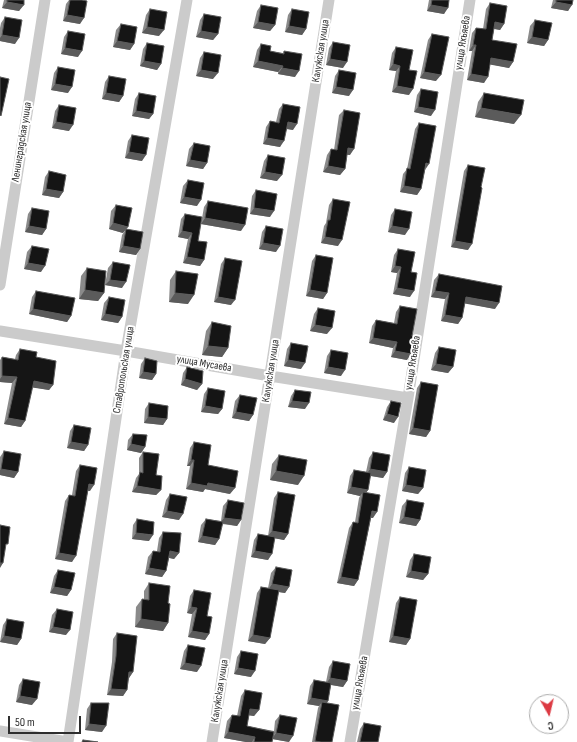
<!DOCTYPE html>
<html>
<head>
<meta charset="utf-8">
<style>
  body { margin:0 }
  #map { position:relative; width:577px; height:742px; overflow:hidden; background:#fff; font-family:"Sofia Sans Condensed",sans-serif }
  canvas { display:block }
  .north { position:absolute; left:529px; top:694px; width:40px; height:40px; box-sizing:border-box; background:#fff; border:1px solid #ababab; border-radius:50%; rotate:172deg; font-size:11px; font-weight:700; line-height:16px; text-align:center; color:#2e2e2e }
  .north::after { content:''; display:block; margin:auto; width:14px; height:18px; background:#dc3942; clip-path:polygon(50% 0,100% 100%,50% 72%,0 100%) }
  .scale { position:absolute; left:8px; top:716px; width:73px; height:18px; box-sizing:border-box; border:2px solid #2e2e2e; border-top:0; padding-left:5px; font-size:12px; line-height:14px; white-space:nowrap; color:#2e2e2e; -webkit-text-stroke:3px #fff; paint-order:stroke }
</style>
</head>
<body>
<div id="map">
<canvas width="577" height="742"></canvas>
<div class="north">С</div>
<div class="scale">50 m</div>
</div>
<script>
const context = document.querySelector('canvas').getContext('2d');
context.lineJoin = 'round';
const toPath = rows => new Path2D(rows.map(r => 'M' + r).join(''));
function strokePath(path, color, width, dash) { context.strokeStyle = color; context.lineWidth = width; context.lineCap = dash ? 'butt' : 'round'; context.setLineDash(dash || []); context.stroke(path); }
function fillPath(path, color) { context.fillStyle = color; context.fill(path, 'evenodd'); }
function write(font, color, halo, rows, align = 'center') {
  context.font = font + ' "Sofia Sans Condensed",sans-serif'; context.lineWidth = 4; context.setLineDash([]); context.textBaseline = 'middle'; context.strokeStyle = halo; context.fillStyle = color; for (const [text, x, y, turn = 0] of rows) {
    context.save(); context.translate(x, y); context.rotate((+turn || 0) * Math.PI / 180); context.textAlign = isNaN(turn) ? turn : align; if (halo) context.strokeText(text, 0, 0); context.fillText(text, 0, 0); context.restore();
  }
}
strokePath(toPath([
  [0,285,45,0],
  [0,331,126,351,270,376,408,398],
  [0,731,68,742],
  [68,742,126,351,187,0],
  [212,742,329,0],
  [350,742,408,398,470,0]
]), '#cbcbcb', 11);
fillPath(toPath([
  [4,0,24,0,19,11,2,8],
  [69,0,82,0,80,24,63,21,66,4],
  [429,0,449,0,444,14,427,11],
  [553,0,573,0,568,11,551,8],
  [490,3,504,24,500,30,494,29,492,40,513,62,509,68,490,64,484,83,467,80,472,51,469,51,472,33,476,28,483,29,486,9],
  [261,5,275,25,270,31,253,28,257,11],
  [150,9,159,36,142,33,146,15],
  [292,9,306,29,302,35,285,32,288,15],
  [204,14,218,34,213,40,196,37,200,20],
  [5,17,15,44,0,41,0,28,1,23],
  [535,20,548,40,544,46,527,43,530,26],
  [121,24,134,44,130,50,113,47,116,30],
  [68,31,78,57,61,54,64,37],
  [432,34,436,81,420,78,428,40],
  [333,42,343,68,326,65,329,48],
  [147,43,161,64,157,70,140,66,143,49],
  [261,44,270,51,283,53,284,51,295,77,278,74,278,72,253,67,257,50],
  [396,47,409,95,392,92,396,71,389,70,392,53],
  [204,52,213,79,196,76,200,58],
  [58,67,68,93,51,90,54,73],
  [339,70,349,96,332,93,335,76],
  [109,76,123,96,119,102,102,99,105,82],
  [421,89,431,116,414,112,417,95],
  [139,93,153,114,149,119,132,116,135,99],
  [484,93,514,124,475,117,478,102],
  [283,104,293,130,286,129,280,147,263,144,266,127,270,121,276,122,279,109],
  [59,105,69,131,52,128,55,111],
  [344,110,350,155,347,155,345,169,340,175,323,172,327,155,331,149,334,150,339,115],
  [419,123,425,170,421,189,417,195,400,192,403,174,407,169,415,129],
  [132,135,142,161,125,158,128,141],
  [194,143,207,163,203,169,186,166,189,149],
  [268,155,277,181,260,178,264,161],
  [468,165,468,250,451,247,464,171],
  [49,171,63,192,59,198,42,195,45,177],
  [188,180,197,206,180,203,183,186],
  [256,190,270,217,250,214,252,196],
  [333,199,338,246,321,243,324,226,326,223,329,205],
  [208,201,241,231,201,224,204,207],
  [116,205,123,233,109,229,111,211],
  [32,208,46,229,42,235,25,232,28,214],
  [395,209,405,235,388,232,391,215],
  [185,214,198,241,204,260,200,266,183,263,188,239,178,237,181,219],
  [266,226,276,252,259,249,262,232],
  [126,229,140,249,136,255,119,252,122,235],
  [32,246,41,272,24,269,27,252],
  [398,249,410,297,393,294,397,273,391,272,394,255],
  [316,255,327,293,323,299,306,296,312,261],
  [225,258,231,305,214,302,221,264],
  [113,262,122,288,105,285,108,268],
  [87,268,104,293,98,301,79,299,81,276],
  [176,271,188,304,169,302,170,280],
  [439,274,495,309,465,303,462,318,458,324,441,321,445,299,431,297,434,280],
  [36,291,71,316,67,322,29,314,32,297],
  [109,297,122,317,118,323,101,320,104,303],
  [400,306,412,336,407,360,391,357,393,348,369,343,372,326,376,320,394,323,396,312],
  [318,308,327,334,310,331,314,314],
  [212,322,228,348,222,357,202,355,206,331],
  [291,343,301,369,284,366,287,349],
  [439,347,453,367,448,373,431,370,435,353],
  [20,349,36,357,53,385,49,390,32,387,25,421,21,427,4,424,12,383,0,382,0,360,2,357,15,359,16,355],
  [331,350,341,376,324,373,327,356],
  [145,358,156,374,152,380,139,378,141,364],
  [187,367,202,384,197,390,181,385,183,373],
  [421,382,430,431,426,437,409,434,417,388],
  [208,388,222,409,218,414,201,412,204,394],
  [295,390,305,409,288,407,291,396],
  [240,395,253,415,249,421,232,418,235,401],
  [391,401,394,423,383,420,387,407],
  [149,403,167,419,163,425,144,423,145,409],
  [74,425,88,445,84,451,67,448,70,431],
  [133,434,145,447,141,453,127,450,128,440],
  [194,442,208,465,230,494,205,489,203,492,186,489,190,466,187,466,190,448],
  [4,451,18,472,14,478,0,475,0,457],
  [143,452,161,490,156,495,132,492,136,478,139,474,139,458],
  [373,452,387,472,383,478,370,476,368,490,366,492,373,518,371,518,358,580,354,586,337,583,349,528,353,522,355,522,359,498,360,496,347,493,350,476,354,470,366,472,369,458],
  [279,455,298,485,270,480,272,464],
  [80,465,90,491,88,491,72,562,55,559,65,501,69,495,72,495,76,471],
  [409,467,423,488,418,494,402,491,405,473],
  [278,492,288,534,284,540,275,538,268,560,251,557,254,540,258,534,268,536,274,498],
  [170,494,179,520,162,517,166,500],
  [228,500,241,520,237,526,222,524,219,539,215,545,198,542,201,525,206,519,221,521,223,506],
  [407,500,420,520,416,526,399,523,402,506],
  [137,519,149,541,132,539,133,525],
  [163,532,179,553,174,559,169,558,166,571,162,577,145,574,148,557,153,551,157,551,159,538],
  [414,554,428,574,423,580,406,577,410,560],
  [276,567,289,587,285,593,278,592,270,638,265,644,248,641,257,593,261,587,268,588,271,573],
  [58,570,71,590,67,596,50,593,54,576],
  [149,583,168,603,168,623,163,631,135,627,136,607,142,599,144,599,144,591],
  [194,590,209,634,205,640,188,637,192,614,187,613,190,596],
  [400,597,410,639,406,645,389,642,396,603],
  [57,609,66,635,49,632,52,615],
  [7,619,21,639,17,645,0,642,3,625],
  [117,633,133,672,129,678,127,690,123,696,107,695,112,662,113,639],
  [188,645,197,672,180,669,184,651],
  [241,651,251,677,234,674,237,657],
  [333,661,347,681,343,687,331,685,328,701,326,703,332,742,312,742,318,708,319,706,307,704,310,686,314,680,326,682,329,667],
  [23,679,32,705,16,702,19,685],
  [245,690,259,710,254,716,249,715,247,726,274,731,275,721,280,715,289,742,273,739,272,742,246,742,224,738,227,721,232,715,237,716,241,696],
  [91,703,102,732,85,730,87,709],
  [364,723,378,742,357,742,360,729]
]), '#8a8a8a');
fillPath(toPath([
  [7,2,24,5,19,11,2,8],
  [556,2,572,5,568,11,551,8],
  [431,5,448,8,444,14,427,11],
  [67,15,84,18,80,24,63,21],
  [258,22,275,25,270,31,253,28],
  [495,22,504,24,500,30,491,28],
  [289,26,306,29,302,35,285,32],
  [147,27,164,30,159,36,142,33],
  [201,31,218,34,213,40,196,37],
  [2,35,19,38,15,44,0,41,0,38],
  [532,37,548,40,544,46,527,43],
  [117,41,134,44,130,50,113,47],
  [473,45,476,45,472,51,469,51],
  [65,48,82,51,78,57,61,54],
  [491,58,513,62,509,68,487,64],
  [330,59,347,62,343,68,326,65],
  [144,61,161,64,157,70,140,66],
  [258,61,283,66,278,72,253,67],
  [393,64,400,66,396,71,389,70],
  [282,68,299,71,295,77,278,74],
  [201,70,218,73,213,79,196,76],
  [424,72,441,75,436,81,420,78],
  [471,74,488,77,484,83,467,80],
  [55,84,72,87,68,93,51,90],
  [397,86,413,89,409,95,392,92],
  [336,87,353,90,349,96,332,93],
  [106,93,123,96,119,102,102,99],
  [418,107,435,110,431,116,414,112],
  [481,108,521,115,514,124,475,117],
  [136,111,153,114,149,119,132,116],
  [56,122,73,125,69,131,52,128],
  [288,122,297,124,293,130,283,128],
  [267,138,284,141,280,147,263,144],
  [348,148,354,149,350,155,344,154],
  [129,152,146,155,142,161,125,158],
  [190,160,207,163,203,169,186,166],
  [426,163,429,164,425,170],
  [328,166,345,169,340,175,323,172],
  [265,172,282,175,277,181,260,178],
  [404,186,421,189,417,195,400,192],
  [46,189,63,192,59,198,42,195],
  [184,197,201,200,197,206,180,203],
  [254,208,274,211,270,217,250,214],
  [205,218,245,225,241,231,201,224],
  [113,223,128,227,123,233,109,229],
  [29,226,46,229,42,235,25,232],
  [392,226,409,229,405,235,388,232],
  [182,231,192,233,188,239,178,237],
  [325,237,342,240,338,246,321,243],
  [455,241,472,244,468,250,451,247],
  [263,243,280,246,276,252,259,249],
  [123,246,140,249,136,255,119,252],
  [187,257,204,260,200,266,183,263],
  [28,263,45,266,41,272,24,269],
  [395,266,401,267,397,273,391,272],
  [110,280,126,282,122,288,105,285],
  [397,288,414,291,410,297,393,294],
  [85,290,104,293,98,301,79,299],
  [310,290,327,293,323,299,306,296],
  [435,291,449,293,445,299,431,297],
  [175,293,194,295,188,304,169,302],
  [218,297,235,300,231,305,214,302],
  [466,297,499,303,495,309,462,303],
  [33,309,71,316,67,322,29,314],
  [105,314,122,317,118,323,101,320],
  [445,315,462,318,458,324,441,321],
  [315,325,332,328,327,334,310,331],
  [373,338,397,342,393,348,369,343],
  [208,346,228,348,222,357,202,355],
  [395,351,411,354,407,360,391,357],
  [288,360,305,363,301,369,284,366],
  [436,364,453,367,448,373,431,370],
  [328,367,345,370,341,376,324,373],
  [143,372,156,374,152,380,139,378],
  [2,376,17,377,12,383,0,382,0,379],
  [185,379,202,384,197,390,181,385],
  [34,381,53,385,49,390,29,387],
  [292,401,309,403,305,409,288,407],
  [205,406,222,409,218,414,201,412],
  [236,412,253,415,249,421,232,418],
  [387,414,398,417,394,423,383,420],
  [148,417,167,419,163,425,144,423],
  [8,418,25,421,21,427,4,424],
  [413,428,430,431,426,437,409,434],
  [71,442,88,445,84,451,67,448],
  [131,444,145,447,141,453,127,450],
  [191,460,194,460,190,466,187,466],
  [1,469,18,472,14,478,0,475,0,470],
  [370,469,387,472,383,478,366,475],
  [276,471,304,476,298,485,270,480],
  [191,483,208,483,235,488,230,494,205,489,203,492,186,489],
  [89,484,94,485,90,491,85,490],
  [406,485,423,488,418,494,402,491],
  [137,486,161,490,156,495,132,492],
  [351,487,368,490,364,496,363,492,360,496,347,493],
  [167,511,183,514,179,520,162,517],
  [372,511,377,512,373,518,368,517],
  [404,517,420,520,416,526,399,523],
  [224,518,241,520,237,526,220,523],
  [272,531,288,534,284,540,267,537],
  [136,533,153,535,149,541,132,539],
  [202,536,219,539,215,545,198,542],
  [170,551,179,553,174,559,166,557],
  [255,551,272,554,268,560,251,557],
  [59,553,76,556,72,562,55,559],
  [0,563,3,563,0,568],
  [149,568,166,571,162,577,145,574],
  [411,571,428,574,423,580,406,577],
  [341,577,358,580,354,586,337,583],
  [272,584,289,587,285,593,268,590],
  [54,587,71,590,67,596,50,593],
  [191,607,197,608,192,614,187,613],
  [141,619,168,623,163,631,135,627],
  [53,627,70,630,66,635,49,632],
  [192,631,209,634,205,640,188,637],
  [253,635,270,638,265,644,248,641],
  [4,636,21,639,17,645,0,642],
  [393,636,410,639,406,645,389,642],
  [185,663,201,666,197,672,180,669],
  [238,668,255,671,251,677,234,674],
  [129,672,133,672,129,678],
  [330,678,347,681,343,687,326,684],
  [111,689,127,690,123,696,107,695],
  [20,696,37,699,32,705,16,702],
  [311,698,328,701,324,707,322,702,319,706,307,704],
  [250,709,259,710,254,716,246,715],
  [89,724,106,726,102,732,85,730],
  [228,732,255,737,252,742,246,742,224,738],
  [276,733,293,736,289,742,272,739]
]), '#5b5b5b');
const building = toPath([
  [7,0,24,0,24,5,7,2,7,0],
  [70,0,82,0,87,1,84,18,67,15,70,0],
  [432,0,449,0,448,8,431,5,432,0],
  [556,0,573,0,572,5,556,2,556,0],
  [490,3,507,6,504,24,495,22,492,40,517,44,513,62,491,58,488,77,471,74,476,45,473,45,476,28,486,29,490,3],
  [261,5,278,8,275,25,258,22,261,5],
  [150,9,167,12,164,30,147,27,150,9],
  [292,9,309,12,306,29,289,26,292,9],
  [204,14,221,17,218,34,201,31,204,14],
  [5,17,22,20,19,38,2,35,5,17],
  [535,20,552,23,548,40,532,37,535,20],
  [121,24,137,27,134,44,117,41,121,24],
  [68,31,85,34,82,51,65,48,68,31],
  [432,34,449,37,441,75,424,72,432,34],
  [333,42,350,45,347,62,330,59,333,42],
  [147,43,164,46,161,64,144,61,147,43],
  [261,44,271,46,270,51,284,54,284,51,302,54,299,71,282,68,283,66,258,61,261,44],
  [396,47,413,50,409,70,417,71,413,89,397,86,400,66,393,64,396,47],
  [204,52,221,55,218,73,201,70,204,52],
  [58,67,75,70,72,87,55,84,58,67],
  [339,70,356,73,353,90,336,87,339,70],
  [109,76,126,79,123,96,106,93,109,76],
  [0,77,9,79,1,116,0,115,0,77],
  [421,89,438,92,435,110,418,107,421,89],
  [139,93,156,96,153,114,136,111,139,93],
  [484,93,524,100,521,115,481,108,484,93],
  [283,104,300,107,297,124,288,122,284,141,267,138,270,121,279,123,283,104],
  [59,105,76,108,73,125,56,122,59,105],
  [344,110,360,113,354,149,348,148,345,169,328,166,331,149,337,150,344,110],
  [419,123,436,126,429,164,426,163,421,189,404,186,407,168,410,169,419,123],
  [132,135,149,138,146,155,129,152,132,135],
  [194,143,210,146,207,163,190,160,194,143],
  [268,155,285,158,282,175,265,172,268,155],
  [468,165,485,168,481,187,482,188,472,244,455,241,468,165],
  [49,171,66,175,63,192,46,189,49,171],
  [188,180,204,183,201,200,184,197,188,180],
  [256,190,277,194,274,211,254,208,256,190],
  [333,199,350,202,342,240,325,237,328,220,330,220,333,199],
  [208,201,248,208,245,225,205,218,208,201],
  [116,205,132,208,128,227,113,223,116,205],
  [32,208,49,211,46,229,29,226,32,208],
  [395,209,412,212,409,229,392,226,395,209],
  [185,214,202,217,198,241,207,242,204,260,187,257,192,233,182,231,185,214],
  [266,226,283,229,280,246,263,243,266,226],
  [126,229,143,232,140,249,123,246,126,229],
  [32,246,49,249,45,266,28,263,32,246],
  [398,249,415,252,411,272,417,273,414,291,397,288,401,267,395,266,398,249],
  [316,255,333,258,327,293,310,290,316,255],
  [225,258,242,261,235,300,218,297,225,258],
  [113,262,130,265,126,282,110,280,113,262],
  [87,268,106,271,104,293,85,290,87,268],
  [176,271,198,274,194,295,175,293,176,271],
  [439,274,502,286,499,303,466,297,462,318,445,315,449,293,435,291,439,274],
  [36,291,75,298,71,316,33,309,36,291],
  [109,297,125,300,122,317,105,314,109,297],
  [400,306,417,309,412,336,414,337,411,354,395,351,397,342,373,338,376,320,397,324,400,306],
  [318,308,335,311,332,328,315,325,318,308],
  [212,322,231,326,228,348,208,346,212,322],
  [291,343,308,346,305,363,288,360,291,343],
  [439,347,456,350,453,367,436,364,439,347],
  [20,349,37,352,36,357,56,361,53,385,34,381,25,421,8,418,17,377,2,376,2,357,18,360,20,349],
  [331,350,348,353,345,370,328,367,331,350],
  [145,358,157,361,156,374,143,372,145,358],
  [187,367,203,371,202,384,185,379,187,367],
  [421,382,438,385,430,431,413,428,421,382],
  [208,388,225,391,222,409,205,406,208,388],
  [295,390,311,392,309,403,292,401,295,390],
  [240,395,257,398,253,415,236,412,240,395],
  [391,401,401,403,398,417,387,414,391,401],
  [149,403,168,406,167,419,148,417,149,403],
  [74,425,91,428,88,445,71,442,74,425],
  [133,434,147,435,145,447,131,444,133,434],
  [194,442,211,445,208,465,238,471,235,488,208,483,207,486,191,483,194,460,191,460,194,442],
  [4,451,21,454,18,472,1,469,4,451],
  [143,452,159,454,156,475,162,476,161,490,137,486,140,472,143,473,143,452],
  [373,452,390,455,387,472,370,469,373,452],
  [279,455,307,460,304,476,276,471,279,455],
  [80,465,97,468,94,485,89,484,76,556,59,553,69,495,75,496,80,465],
  [409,467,426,470,423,488,406,485,409,467],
  [354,470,371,473,368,490,351,487,354,470],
  [278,492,295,495,288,534,272,531,278,492],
  [363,492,380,495,377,512,372,511,358,580,341,577,353,522,358,523,363,492],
  [170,494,187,497,183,514,167,511,170,494],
  [228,500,244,503,241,520,224,518,228,500],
  [407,500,424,503,420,520,404,517,407,500],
  [137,519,154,522,153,535,136,533,137,519],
  [206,519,223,522,219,539,202,536,206,519],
  [0,525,10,527,8,544,6,544,3,563,0,563,0,525],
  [163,532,181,533,179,553,170,551,166,571,149,568,153,551,160,552,163,532],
  [258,534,275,537,272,554,255,551,258,534],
  [414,554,431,557,428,574,411,571,414,554],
  [276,567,292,570,289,587,272,584,276,567],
  [58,570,75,573,71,590,54,587,58,570],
  [149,583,170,586,168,603,170,604,168,623,141,619,142,599,149,600,149,583],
  [261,587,279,590,270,638,253,635,261,587],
  [194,590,211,593,207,616,212,617,209,634,192,631,197,608,191,607,194,590],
  [400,597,417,600,410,639,393,636,400,597],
  [57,609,73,612,70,630,53,627,57,609],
  [7,619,24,622,21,639,4,636,7,619],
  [117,633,137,636,133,672,129,672,127,690,111,689,116,656,117,633],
  [188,645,205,648,201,666,185,663,188,645],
  [241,651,258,654,255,671,238,668,241,651],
  [333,661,350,664,347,681,330,678,333,661],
  [23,679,40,682,37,699,20,696,23,679],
  [314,680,331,683,328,701,311,698,314,680],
  [245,690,262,693,259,710,250,709,247,726,274,732,272,742,254,742,255,737,228,732,232,715,240,716,245,690],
  [322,702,339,705,332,742,321,742,315,741,322,702],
  [91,703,109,703,106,726,89,724,91,703],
  [280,715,297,718,293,736,276,733,280,715],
  [364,723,381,726,378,742,360,742,364,723],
  [83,740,98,742,82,742,83,740]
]);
fillPath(building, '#151515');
strokePath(building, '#5b5b5b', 1);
write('11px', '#2e2e2e', '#fff', [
  ["улица Яхъяева",463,43,-81],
  ["Калужская улица",321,51,-81],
  ["Ленинградская улица",22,142,-81],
  ["улица Яхъяева",413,363,-81],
  ["улица Мусаева",204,364,10],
  ["Ставропольская улица",124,370,-81],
  ["Калужская улица",271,371,-81],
  ["улица Яхъяева",360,683,-80],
  ["Калужская улица",220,691,-81]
]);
</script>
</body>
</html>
